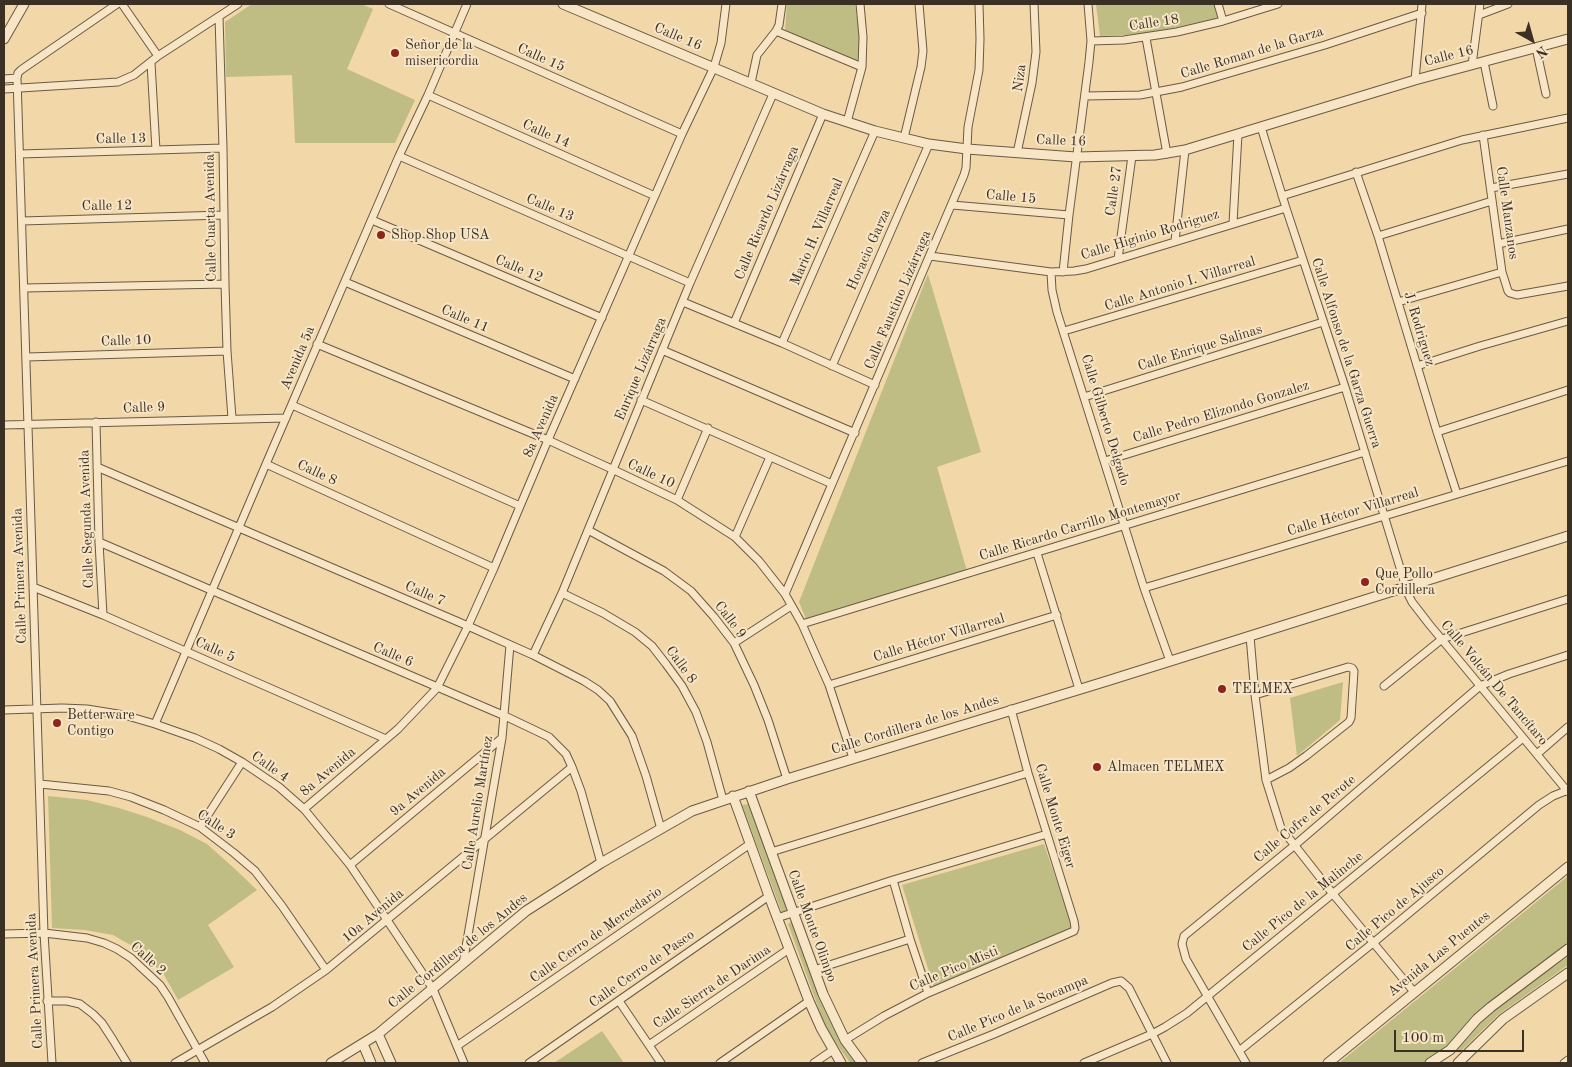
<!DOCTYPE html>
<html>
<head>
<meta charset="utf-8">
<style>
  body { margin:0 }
  #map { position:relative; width:1572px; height:1067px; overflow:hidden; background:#f2d7a8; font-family:"Old Standard TT",serif }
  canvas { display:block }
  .frame { position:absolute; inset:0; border:5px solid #3b3024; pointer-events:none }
  .north { position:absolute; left:1507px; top:15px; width:50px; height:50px; -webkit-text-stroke:4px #f7e5c6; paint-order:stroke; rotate:142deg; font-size:14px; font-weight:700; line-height:20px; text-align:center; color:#3b3024 }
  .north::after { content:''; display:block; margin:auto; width:18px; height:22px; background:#3b3024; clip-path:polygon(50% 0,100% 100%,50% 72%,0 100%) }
  .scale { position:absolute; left:1394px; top:1030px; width:130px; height:22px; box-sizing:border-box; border:2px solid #3b3024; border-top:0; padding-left:6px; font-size:15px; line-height:18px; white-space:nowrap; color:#3b3024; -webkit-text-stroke:4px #f7e5c6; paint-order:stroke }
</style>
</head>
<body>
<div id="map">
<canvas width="1572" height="1067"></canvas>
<div class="frame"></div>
<div class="north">N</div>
<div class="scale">100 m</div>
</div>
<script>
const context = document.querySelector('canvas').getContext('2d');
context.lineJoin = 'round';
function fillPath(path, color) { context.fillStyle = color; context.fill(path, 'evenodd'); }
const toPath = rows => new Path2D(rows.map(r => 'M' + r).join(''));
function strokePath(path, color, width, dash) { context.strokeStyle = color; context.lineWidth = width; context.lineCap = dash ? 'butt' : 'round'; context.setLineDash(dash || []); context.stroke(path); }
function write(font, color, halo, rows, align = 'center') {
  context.font = font + ' "Old Standard TT",serif'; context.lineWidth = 4; context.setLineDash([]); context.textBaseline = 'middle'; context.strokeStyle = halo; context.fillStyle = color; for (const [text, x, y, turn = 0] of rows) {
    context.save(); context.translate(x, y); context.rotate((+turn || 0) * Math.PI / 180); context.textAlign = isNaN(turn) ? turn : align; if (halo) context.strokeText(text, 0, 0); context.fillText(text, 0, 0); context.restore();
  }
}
fillPath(toPath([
  [252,4,361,4,373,9,347,69,415,100,395,143,295,143,292,75,226,77,225,22],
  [787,4,855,4,859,32,859,56,857,60,853,60,785,30],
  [1096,4,1214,4,1218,18,1146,34,1100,36],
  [928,274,981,452,937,467,967,571,806,619,799,602],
  [1343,682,1340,720,1297,756,1290,698],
  [48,796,87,800,119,808,147,817,180,830,207,844,235,869,257,890,208,925,234,967,178,1000,163,973,134,947,113,935,85,930,52,928],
  [748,804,789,909,782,913,742,805],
  [1044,844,1073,928,934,988,902,885],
  [1568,876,1568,944,1504,994,1480,1010,1454,1039,1435,1056,1424,1063,1339,1063],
  [792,921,832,1024,859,1063,850,1063,826,1029,788,924],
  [1568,957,1568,965,1498,1015,1461,1051,1458,1051,1457,1049,1474,1027,1495,1007],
  [602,1031,624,1063,554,1063]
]), '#bfbd84');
const minor = toPath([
  [122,4,158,56],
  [389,4,682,134],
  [1218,4,1223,21],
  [1479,15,1508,4],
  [219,17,223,148,225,284,227,351,232,418],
  [776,31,862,67],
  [1146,38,1167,154],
  [1091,41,1124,40,1177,32,1223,21,1278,4],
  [1536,48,1546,94],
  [1484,62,1493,106],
  [151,63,156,150],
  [1472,65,1480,4],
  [4,79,17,78],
  [1415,80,1422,4],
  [751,83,757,55,776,31,779,25,782,4],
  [4,89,118,82,134,75,158,56,238,4],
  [428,95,655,196],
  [1085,96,1140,95,1182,87,1325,45,1422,13],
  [847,122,862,67,863,37,860,4],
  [1261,127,1286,208,1345,387,1408,594,1412,602,1429,624,1568,792],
  [1483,135,1502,272,1508,291,1510,293,1517,295,1568,286],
  [904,138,921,67,923,51,919,4],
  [1017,153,1032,83,1036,52,1034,4],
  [20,154,223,148],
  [399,156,690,283],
  [1356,172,1378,236,1437,432,1457,494],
  [1491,188,1568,174],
  [1282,196,1462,140,1568,118],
  [952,205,1069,215],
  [372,220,602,318],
  [22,221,224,215],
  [1233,223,1238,134],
  [1378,236,1492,201],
  [1175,241,1185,150],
  [1498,244,1568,229],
  [930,256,1051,272,1074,271,1086,269,1286,208],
  [1118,259,1132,156],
  [1051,272,1052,290,1057,312,1144,588,1170,661],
  [1063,272,1069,215,1089,62,1091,41,1088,4],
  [345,282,575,379],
  [25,288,225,284],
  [683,302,782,343,875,385],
  [1398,302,1502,272],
  [734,323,823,114],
  [1064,331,1303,260],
  [782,343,875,131],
  [317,344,548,440,614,470,677,500,735,537,759,561,785,594,802,624,829,685,853,758],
  [662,350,855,433],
  [27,357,227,351],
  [832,366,929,144],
  [1417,366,1480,346,1568,321],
  [1084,397,1323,322],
  [641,400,832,484],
  [292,405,520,506],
  [96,422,99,542,103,615],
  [4,425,286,418],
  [1437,432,1568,390],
  [1105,461,1345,387],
  [266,464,494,568],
  [97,467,468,626,533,655,584,681,598,690,610,701,632,736,646,776,661,829],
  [677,500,708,428],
  [588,530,664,571,691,591,714,617,734,643,754,685,768,720,787,779],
  [735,537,770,457],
  [99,542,505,716,549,737,566,754,572,767,581,791,601,863],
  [1037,553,1079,689],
  [33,587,103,615,386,739],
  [1144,588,1568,461],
  [562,593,603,613,635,632,652,646,666,664,682,686,696,712,707,742,723,800],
  [785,594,964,175,966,168,968,127,979,70,980,39,979,4],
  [802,624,1365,452],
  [1250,636,1255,695,1266,780,1281,828,1333,894,1414,992],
  [734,643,791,606],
  [533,655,562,593,690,283,773,94],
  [829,685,1057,615],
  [1384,686,1442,639,1568,599],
  [1255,695,1348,667,1352,668,1354,671,1351,718,1349,722,1306,756,1289,768,1266,780],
  [4,710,62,708,87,709,124,715,155,724,195,738,219,749,242,762,279,787,304,809,350,865,387,920,433,989,464,1063],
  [155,724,266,464,399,156,428,95,467,4],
  [1537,754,1568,727],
  [40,784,109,791,131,797,164,810,200,827,234,853,255,871,282,906,326,970],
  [304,809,398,729,437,688,468,626,494,568,548,440,682,134,714,67,721,43,726,4],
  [200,827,242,762],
  [771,852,1028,773],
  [350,865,502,738],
  [893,880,910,939,928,993],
  [777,918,893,880,1047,834],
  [4,934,44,933,87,938,104,943,117,949,131,958,160,985,168,997,205,1063],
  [463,964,502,738,510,645],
  [814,970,910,939],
  [47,1001,67,1001,80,1004,93,1014,102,1023,113,1040,127,1063],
  [619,1001,661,1063],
  [845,1040,884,1016,928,993,1074,931,1075,928,1074,921,1028,773,1011,709],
  [649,1045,789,949],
  [457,1046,750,844],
  [1239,1051,1373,943,1539,805,1553,796,1568,790],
  [52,1063,44,933,17,78,18,73,21,70,117,4],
  [175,1063,272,1007,326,970,572,767],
  [529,1063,769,896],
  [720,1063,809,1001],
  [814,1063,833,1050],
  [922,1063,994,1034,1112,983,1121,981,1129,988,1167,1063],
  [1084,1063,1152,1034,1165,1027,1187,1013,1523,738],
  [1246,1063,1186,959,1182,944,1184,936,1295,845,1480,686,1509,674,1568,655],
  [1564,1063,1568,1060]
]);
const tertiary = toPath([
  [563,4,823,114,875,131,929,144,967,149,1076,157,1155,155,1185,150,1415,80,1568,39],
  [4,39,24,4],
  [749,791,823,994,845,1040,862,1063],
  [733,796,769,896,809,1001,821,1028,841,1063],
  [378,1034,391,1063],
  [363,1044,371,1063],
  [331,1063,378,1034,526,911,601,863,692,811,787,779,1107,681,1568,536],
  [1328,1063,1568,867],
  [1430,1063,1450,1050,1477,1019,1491,1007,1568,949],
  [1458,1063,1503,1019,1568,973]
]);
strokePath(minor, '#695a45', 9);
strokePath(tertiary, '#695a45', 11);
strokePath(minor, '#f7e5c6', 7);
strokePath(tertiary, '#f7e5c6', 9);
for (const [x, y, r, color] of [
  [395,53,5,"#8f2418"],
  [381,235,5,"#8f2418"],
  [1365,582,5,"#8f2418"],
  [1222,689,5,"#8f2418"],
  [57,723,5,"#8f2418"],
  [1097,767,5,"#8f2418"]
]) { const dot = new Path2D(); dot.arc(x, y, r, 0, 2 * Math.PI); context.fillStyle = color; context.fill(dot); strokePath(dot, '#f7e5c6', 2); }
write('14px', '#3b3024', '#f7e5c6', [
  ["Calle 18",1154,23,-9],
  ["Calle 16",678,37,23],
  ["Calle Roman de la Garza",1252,53,-17],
  ["Calle 16",1449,56,-14],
  ["Calle 15",541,58,24],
  ["Niza",1020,78,-82],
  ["Calle 14",546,134,24],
  ["Calle 13",121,139,-1],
  ["Calle 16",1061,141,2],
  ["Calle 27",1114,191,-82],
  ["Calle 15",1011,197,5],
  ["Calle 12",107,206,-1],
  ["Calle 13",550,208,23],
  ["Calle Ricardo Lizárraga",767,213,-67],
  ["Calle Manzanos",1507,213,82],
  ["Calle Cuarta Avenida",211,218,-91],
  ["Mario H. Villarreal",817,232,-67],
  ["Calle Higinio Rodriguez",1150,235,-17],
  ["Horacio Garza",869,250,-66],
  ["Calle 12",519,269,23],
  ["Calle Antonio I. Villarreal",1180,284,-17],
  ["Calle Faustino Lizárraga",898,300,-67],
  ["Calle 11",465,319,23],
  ["J. Rodriguez",1419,329,73],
  ["Calle 10",126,341,-2],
  ["Calle Enrique Salinas",1200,348,-17],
  ["Calle Alfonso de la Garza Guerra",1346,353,72],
  ["Avenida 5a",298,358,-67],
  ["Enrique Lizárraga",641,369,-67],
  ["Calle 9",144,408,-2],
  ["Calle Pedro Elizondo Gonzalez",1221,412,-17],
  ["Calle Gilberto Delgado",1105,420,73],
  ["8a Avenida",541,426,-66],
  ["Calle 8",317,473,25],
  ["Calle 10",651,474,25],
  ["Calle Héctor Villarreal",1353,512,-17],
  ["Calle Segunda Avenida",87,519,-92],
  ["Calle Ricardo Carrillo Montemayor",1080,526,-17],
  ["Calle Primera Avenida",20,576,-92],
  ["Calle 7",425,594,23],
  ["Calle 9",730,620,53],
  ["Calle Héctor Villarreal",939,638,-17],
  ["Calle 5",215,650,24],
  ["Calle 6",393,655,23],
  ["Calle 8",681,665,54],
  ["Calle Volcán De Tancítaro",1494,683,50],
  ["Calle Cordillera de los Andes",915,725,-17],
  ["Calle 4",270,767,35],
  ["8a Avenida",328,772,-40],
  ["9a Avenida",418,792,-40],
  ["Calle Aurelio Martínez",478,803,-81],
  ["Calle Monte Eiger",1055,816,73],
  ["Calle Cofre de Perote",1305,819,-40],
  ["Calle 3",216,825,33],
  ["Calle Pico de la Malinche",1303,902,-39],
  ["Calle Pico de Ajusco",1395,909,-40],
  ["10a Avenida",373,916,-40],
  ["Calle Monte Olimpo",812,926,70],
  ["Calle Cerro de Mercedario",596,935,-35],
  ["Calle Cordillera de los Andes",458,951,-39],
  ["Avenida Las Puentes",1439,954,-39],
  ["Calle 2",148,959,42],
  ["Calle Cerro de Pasco",642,969,-35],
  ["Calle Pico Misti",954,969,-23],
  ["Calle Primera Avenida",35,981,-93],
  ["Calle Sierra de Darima",712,987,-34],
  ["Calle Pico de la Socampa",1018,1009,-23]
]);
write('14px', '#3b3024', '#f7e5c6', [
  ["Señor de la",405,45],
  ["misericordia",405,61],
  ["Shop Shop USA",391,235],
  ["Que Pollo",1375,574],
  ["Cordillera",1375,590],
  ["TELMEX",1232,689],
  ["Betterware",67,715],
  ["Contigo",67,731],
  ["Almacen TELMEX",1107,767]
], 'left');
</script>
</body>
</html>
